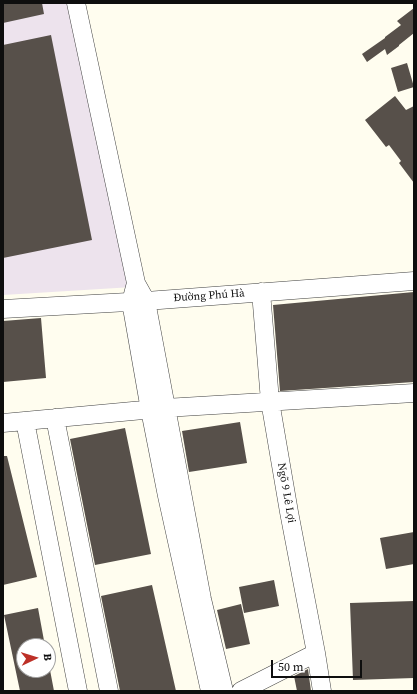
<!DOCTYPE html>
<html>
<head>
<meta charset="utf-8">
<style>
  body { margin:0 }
  #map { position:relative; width:417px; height:694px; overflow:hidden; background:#fffdef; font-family:"Source Serif 4",serif }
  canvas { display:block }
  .frame { position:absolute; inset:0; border:4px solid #0e0e0e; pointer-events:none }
  .north { position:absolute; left:16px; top:638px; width:40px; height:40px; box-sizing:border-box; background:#fff; border:1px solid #9f9f9f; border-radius:50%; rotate:86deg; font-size:11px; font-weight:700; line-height:16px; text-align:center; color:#0e0e0e }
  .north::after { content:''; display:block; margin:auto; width:14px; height:18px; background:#bd3027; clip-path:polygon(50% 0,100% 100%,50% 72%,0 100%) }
  .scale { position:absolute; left:271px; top:660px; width:91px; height:18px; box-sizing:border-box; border:2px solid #0e0e0e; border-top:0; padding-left:5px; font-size:12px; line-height:14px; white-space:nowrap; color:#0e0e0e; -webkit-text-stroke:3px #fff; paint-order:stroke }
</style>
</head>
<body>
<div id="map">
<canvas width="417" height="694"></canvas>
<div class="frame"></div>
<div class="north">B</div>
<div class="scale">50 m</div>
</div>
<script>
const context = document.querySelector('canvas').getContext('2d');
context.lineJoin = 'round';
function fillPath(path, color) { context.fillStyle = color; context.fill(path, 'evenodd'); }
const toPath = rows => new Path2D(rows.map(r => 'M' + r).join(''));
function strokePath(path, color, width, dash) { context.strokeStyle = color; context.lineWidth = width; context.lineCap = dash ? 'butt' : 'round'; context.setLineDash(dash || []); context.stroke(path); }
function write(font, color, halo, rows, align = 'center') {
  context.font = font + ' "Source Serif 4",serif'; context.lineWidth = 4; context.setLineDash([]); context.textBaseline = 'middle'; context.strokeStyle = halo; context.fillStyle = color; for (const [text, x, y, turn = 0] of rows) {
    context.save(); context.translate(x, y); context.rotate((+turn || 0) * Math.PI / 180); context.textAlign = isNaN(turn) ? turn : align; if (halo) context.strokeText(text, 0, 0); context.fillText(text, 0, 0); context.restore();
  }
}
fillPath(toPath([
  [3,3,77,3,133,287,3,295]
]), '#ede3ed');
fillPath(toPath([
  [3,3,42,3,44,14,3,23],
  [414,8,414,33,399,45,399,46,387,55,385,49,367,62,362,54,385,38,385,37,401,25,397,21],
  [51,35,92,240,3,258,3,45],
  [407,63,414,87,398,92,391,68],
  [395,96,406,110,414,106,414,183,399,163,401,161,389,145,386,147,365,120],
  [414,292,414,382,280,391,273,305],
  [41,318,46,378,3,382,3,321],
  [240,422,247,463,189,472,182,431],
  [125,428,151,554,95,565,70,439],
  [3,456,7,456,37,577,3,585],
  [414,532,414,564,386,569,380,538],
  [274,580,279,606,244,613,239,587],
  [152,585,176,691,120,691,101,596],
  [414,601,414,678,353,680,350,603],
  [241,604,250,644,226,649,217,610],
  [38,608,45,646,24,646,24,670,50,670,54,691,20,691,4,615],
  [308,669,311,691,297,691,294,676]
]), '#57504a');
const minor = toPath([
  [76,3,136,283,146,301,202,599,224,691],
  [136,283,131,302,150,410,167,496,210,691],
  [261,292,270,401,289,512,316,653,322,691],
  [3,309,146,301,414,281],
  [55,418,109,691],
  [25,421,78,691],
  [3,423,165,408,414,393],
  [241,691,316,653]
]);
strokePath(minor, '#414141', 19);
strokePath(minor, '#fff', 18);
write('11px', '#0e0e0e', '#fff', [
  ["Đường Phú Hà",209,296,-4],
  ["Ngõ 9 Lê Lợi",286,493,80]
]);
</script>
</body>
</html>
